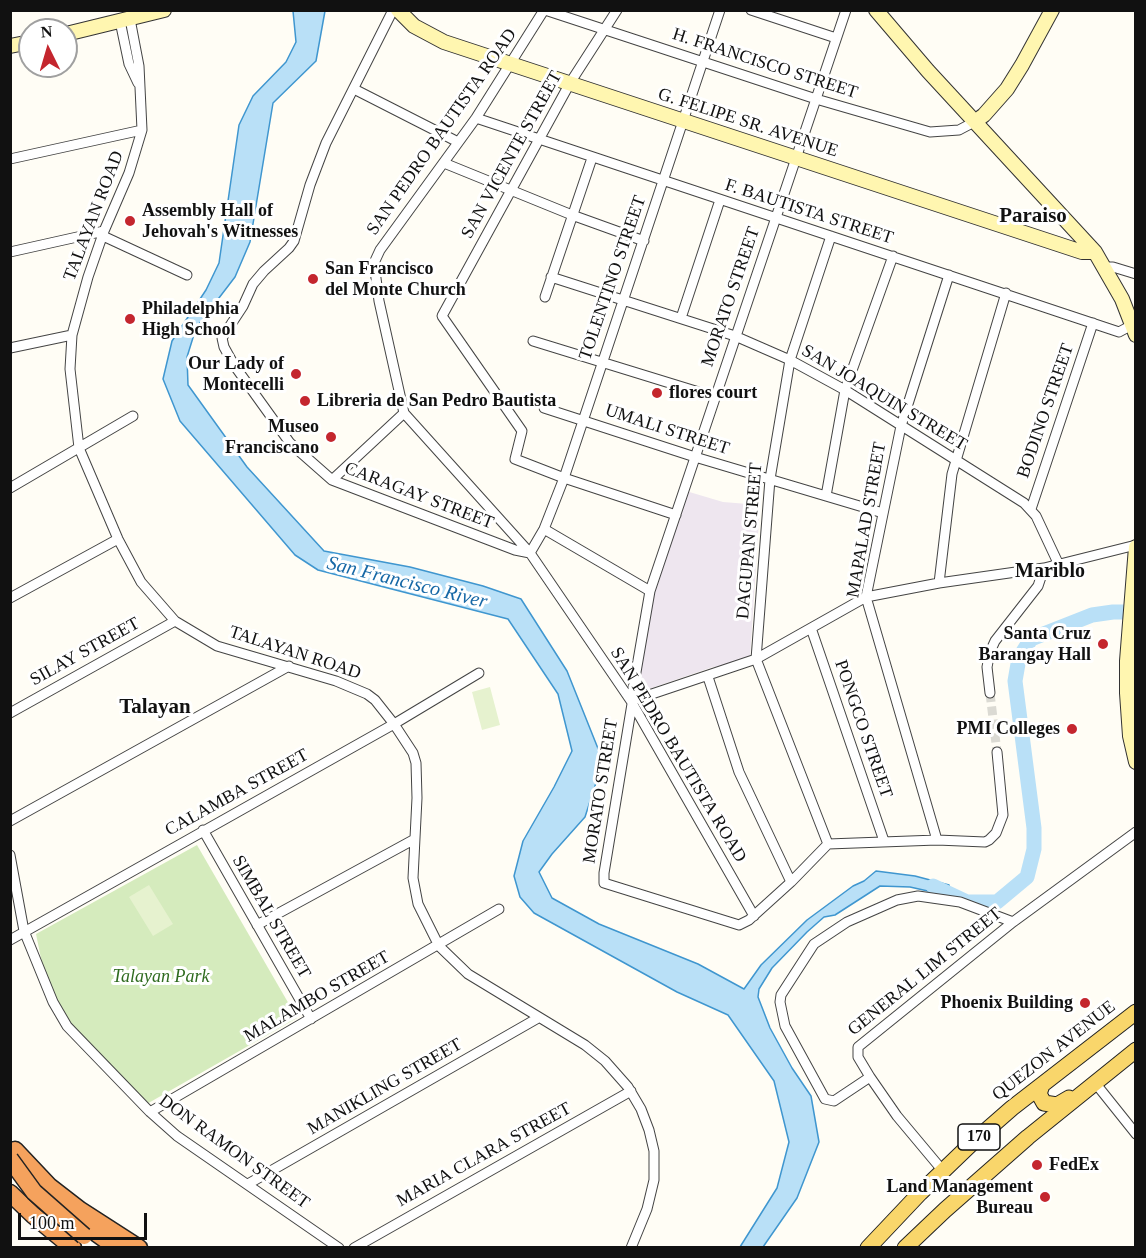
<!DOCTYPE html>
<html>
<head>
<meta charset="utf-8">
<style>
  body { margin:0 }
  #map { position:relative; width:1146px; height:1258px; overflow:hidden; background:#fffdf5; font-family:Georgia,serif }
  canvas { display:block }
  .frame { position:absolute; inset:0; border:12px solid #111; pointer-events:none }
  .north { position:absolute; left:18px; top:18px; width:60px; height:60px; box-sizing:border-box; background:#fff; border:2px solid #a0a0a0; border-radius:50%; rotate:355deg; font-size:16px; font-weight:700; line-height:24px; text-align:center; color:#111 }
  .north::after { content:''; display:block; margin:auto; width:21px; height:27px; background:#c4262e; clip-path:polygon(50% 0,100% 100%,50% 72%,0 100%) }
  .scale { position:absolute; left:18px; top:1213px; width:129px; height:27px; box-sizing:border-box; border:3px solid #111; border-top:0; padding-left:8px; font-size:18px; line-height:21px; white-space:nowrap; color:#111; -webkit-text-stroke:4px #fff; paint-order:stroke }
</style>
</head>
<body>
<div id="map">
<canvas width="1146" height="1258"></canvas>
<div class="frame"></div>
<div class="north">N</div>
<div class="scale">100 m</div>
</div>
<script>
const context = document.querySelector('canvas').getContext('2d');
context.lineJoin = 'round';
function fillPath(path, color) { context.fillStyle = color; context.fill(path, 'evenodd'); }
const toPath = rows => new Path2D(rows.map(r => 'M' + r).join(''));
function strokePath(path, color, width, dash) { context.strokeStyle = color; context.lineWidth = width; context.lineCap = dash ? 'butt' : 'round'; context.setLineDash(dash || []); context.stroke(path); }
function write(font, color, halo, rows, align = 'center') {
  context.font = font + ' Georgia,serif'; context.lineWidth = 6; context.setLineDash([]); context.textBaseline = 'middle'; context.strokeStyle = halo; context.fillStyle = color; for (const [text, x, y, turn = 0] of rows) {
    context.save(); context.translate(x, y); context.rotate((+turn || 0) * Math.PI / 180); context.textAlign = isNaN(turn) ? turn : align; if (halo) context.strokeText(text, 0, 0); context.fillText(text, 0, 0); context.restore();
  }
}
fillPath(toPath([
  [686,491,723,502,760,505,750,658,734,665,713,667,637,693,655,588]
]), '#eee6ef');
fillPath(toPath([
  [197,845,297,1018,145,1105,72,1027,56,999,44,973,36,934]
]), '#d5ebbd');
fillPath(toPath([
  [490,687,500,725,482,730,472,692],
  [149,885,173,924,153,936,129,897]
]), '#e6f2cf');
const water = toPath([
  [293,11,325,11,316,61,273,103,250,242,235,277,196,328,187,357,188,385,247,467,324,551,410,567,483,586,521,599,567,671,603,761,585,817,552,854,539,872,552,898,599,924,698,964,744,989,761,965,807,920,853,886,864,881,876,871,915,876,949,885,950,896,910,887,880,886,835,915,824,917,807,932,772,968,759,989,758,997,770,1028,792,1068,811,1096,819,1142,797,1198,763,1247,740,1247,777,1188,789,1142,774,1081,728,1015,677,992,534,913,520,897,514,876,523,841,554,787,572,751,558,694,508,619,318,570,295,555,180,421,163,379,172,341,206,290,219,263,239,125,253,96,286,62,296,42,293,11]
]);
fillPath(water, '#b9e0f7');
strokePath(water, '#3f96cf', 1.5);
strokePath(toPath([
  [933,886,967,902,997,902,1027,877,1034,849,1034,828,1015,681,1019,658,1031,639,1092,615,1113,612,1136,612]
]), '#b9e0f7', 15);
strokePath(toPath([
  [990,693,997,752]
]), '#dbdad3', 9, [9, 4.5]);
const street = toPath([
  [393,10,326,143,310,185,294,241,289,248,264,271,253,284,243,306,222,338,224,347,234,365,290,443,332,480,515,550,530,553,544,529,564,478,720,10],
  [544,10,476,118,380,250,374,263,379,301,404,413,530,553,631,701,754,916],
  [545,10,816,99,930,132,959,130,976,121],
  [617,10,570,83,442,316,522,431,515,459,564,478,676,515],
  [751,10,836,38],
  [130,19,139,66,142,130,129,173,104,231,88,277,72,335,70,369,79,448,118,539,141,582,175,621,217,646,336,681,367,694,375,700,394,724,413,753,416,763,417,798,413,878,418,904,439,946,468,974,585,1045,605,1061,628,1087,641,1109,649,1130,654,1151,654,1180,647,1209,631,1248],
  [120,21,129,64,138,83],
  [354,89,458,142],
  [476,118,1119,332,1132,325],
  [10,159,142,130],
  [444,163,572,215,644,241],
  [103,236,187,275],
  [10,252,104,231],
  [1105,267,1113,267,1136,274],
  [551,277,735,336,790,360,845,390,1024,503,1036,516,1059,565],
  [545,297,592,158],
  [681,318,720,200],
  [533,341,715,397],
  [10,348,72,335],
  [544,408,695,457,883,513],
  [332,480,404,413],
  [10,488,133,416],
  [826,496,845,390,893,256],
  [1031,509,1093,323],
  [544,529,650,591],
  [939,583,952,474,1006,293],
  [10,598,118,539],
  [811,628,884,841],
  [708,677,739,772,791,882],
  [990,693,987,667,990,652,995,641,1038,586,1044,568],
  [631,701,650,591,846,10],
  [631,701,756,659,866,597,939,583,1044,568,1136,545],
  [632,704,604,873,604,883,739,925,749,920,791,882,828,844,937,840,985,842,989,840,996,833,1003,815,997,752],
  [10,713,175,621],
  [10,821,289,666],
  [203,830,311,1019],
  [937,840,866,597,901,426,949,275],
  [828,844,756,659,770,479,790,360,831,236],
  [10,855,24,931,53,1002,67,1026,150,1112,177,1136,339,1248],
  [257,925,413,840],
  [10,940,394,724,479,673],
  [870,1077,834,1101,825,1099,785,1026,780,1002,781,995,814,944,847,922,897,900,918,896,960,902,1013,922],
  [1096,1084,1136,1134],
  [150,1112,499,909],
  [943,1171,897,1116,870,1077,858,1057,858,1047,1013,922,1136,832],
  [248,1184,538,1018],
  [354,1248,631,1091]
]);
const secondary = toPath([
  [398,10,414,26,444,42,1082,252,1095,252],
  [876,10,928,71,1095,252,1122,299,1136,335],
  [66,34,164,10],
  [10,46,30,42],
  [976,121,984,115,1007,89,1022,65,1052,10],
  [1136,547,1127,661,1127,693,1130,736,1136,762]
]);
const primary = toPath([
  [1042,1085,1039,1094,1044,1103,1057,1105,1069,1098],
  [868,1248,920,1193,972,1143,1012,1108,1136,1012],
  [905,1248,945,1210,1028,1137,1136,1050]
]);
const highway = toPath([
  [15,1150,49,1186,80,1210,139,1248],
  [10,1193,33,1215,73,1248],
  [78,1220,117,1248]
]);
strokePath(street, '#444', 11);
strokePath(secondary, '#333', 16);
strokePath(primary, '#222', 17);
strokePath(highway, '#222', 19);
strokePath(street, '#fff', 9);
strokePath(secondary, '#fff6b0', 14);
strokePath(primary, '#f9d66b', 15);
strokePath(highway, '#f5a25d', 16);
const highwayBridge = toPath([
  [10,1159,34,1192,84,1236]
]);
strokePath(highwayBridge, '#222', 19, []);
strokePath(highwayBridge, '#f5a25d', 16);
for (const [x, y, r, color] of [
  [130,221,6,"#c4262e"],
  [313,279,6,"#c4262e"],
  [130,319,6,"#c4262e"],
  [296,374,6,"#c4262e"],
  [657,393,6,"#c4262e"],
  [305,401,6,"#c4262e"],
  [331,437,6,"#c4262e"],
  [1103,644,6,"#c4262e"],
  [1072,729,6,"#c4262e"],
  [1085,1003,6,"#c4262e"],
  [1037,1165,6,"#c4262e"],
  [1045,1197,6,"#c4262e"]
]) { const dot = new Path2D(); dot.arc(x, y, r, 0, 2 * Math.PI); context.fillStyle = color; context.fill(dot); strokePath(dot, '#fff', 2); }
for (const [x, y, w] of [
  [979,1137,42]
]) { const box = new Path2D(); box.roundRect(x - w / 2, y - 13, w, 26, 4.5); context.fillStyle = '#fff'; context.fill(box); strokePath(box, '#111', 1.5); }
write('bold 16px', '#111', null, [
  ["170",979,1137]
]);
write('18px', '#111', '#fff', [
  ["H. FRANCISCO STREET",765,64,18],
  ["G. FELIPE SR. AVENUE",748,123,18],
  ["SAN PEDRO BAUTISTA ROAD",442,132,-55],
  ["SAN VICENTE STREET",512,155,-61],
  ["F. BAUTISTA STREET",809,212,18],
  ["TALAYAN ROAD",94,216,-69],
  ["TOLENTINO STREET",613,278,-71],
  ["MORATO STREET",731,297,-71],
  ["SAN JOAQUIN STREET",884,398,31],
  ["BODINO STREET",1046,411,-71],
  ["UMALI STREET",667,430,18],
  ["CARAGAY STREET",419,496,21],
  ["MAPALAD STREET",867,520,-80],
  ["DAGUPAN STREET",750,541,-85],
  ["SILAY STREET",85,652,-29],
  ["TALAYAN ROAD",295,653,18],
  ["PONGCO STREET",863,729,71],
  ["SAN PEDRO BAUTISTA ROAD",678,755,59],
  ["MORATO STREET",601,791,-81],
  ["CALAMBA STREET",237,793,-29],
  ["SIMBAL STREET",271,917,60],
  ["GENERAL LIM STREET",925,972,-39],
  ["MALAMBO STREET",317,997,-30],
  ["QUEZON AVENUE",1054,1051,-38],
  ["MANIKLING STREET",385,1087,-30],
  ["DON RAMON STREET",234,1152,36],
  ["MARIA CLARA STREET",484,1155,-29]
]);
write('bold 18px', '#111', '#fff', [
  ["Assembly Hall of",142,211],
  ["Jehovah's Witnesses",142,232],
  ["San Francisco",325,269],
  ["del Monte Church",325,290],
  ["Philadelphia",142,309],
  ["High School",142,330],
  ["Our Lady of",284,364,"right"],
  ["Montecelli",284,385,"right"],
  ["flores court",669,393],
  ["Libreria de San Pedro Bautista",317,401],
  ["Museo",319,427,"right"],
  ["Franciscano",319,448,"right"],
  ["Santa Cruz",1091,634,"right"],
  ["Barangay Hall",1091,655,"right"],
  ["PMI Colleges",1060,729,"right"],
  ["Phoenix Building",1073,1003,"right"],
  ["FedEx",1049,1165],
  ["Land Management",1033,1187,"right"],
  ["Bureau",1033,1208,"right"]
], 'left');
write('italic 18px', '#2f6b1f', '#fff', [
  ["Talayan Park",161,977]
]);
write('bold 20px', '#111', '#fff', [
  ["Mariblo",1050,572]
]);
write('italic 20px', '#1768a6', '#fff', [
  ["San Francisco River",407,583,14]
]);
write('bold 21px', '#111', '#fff', [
  ["Paraiso",1033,217],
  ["Talayan",155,708]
]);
</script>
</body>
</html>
